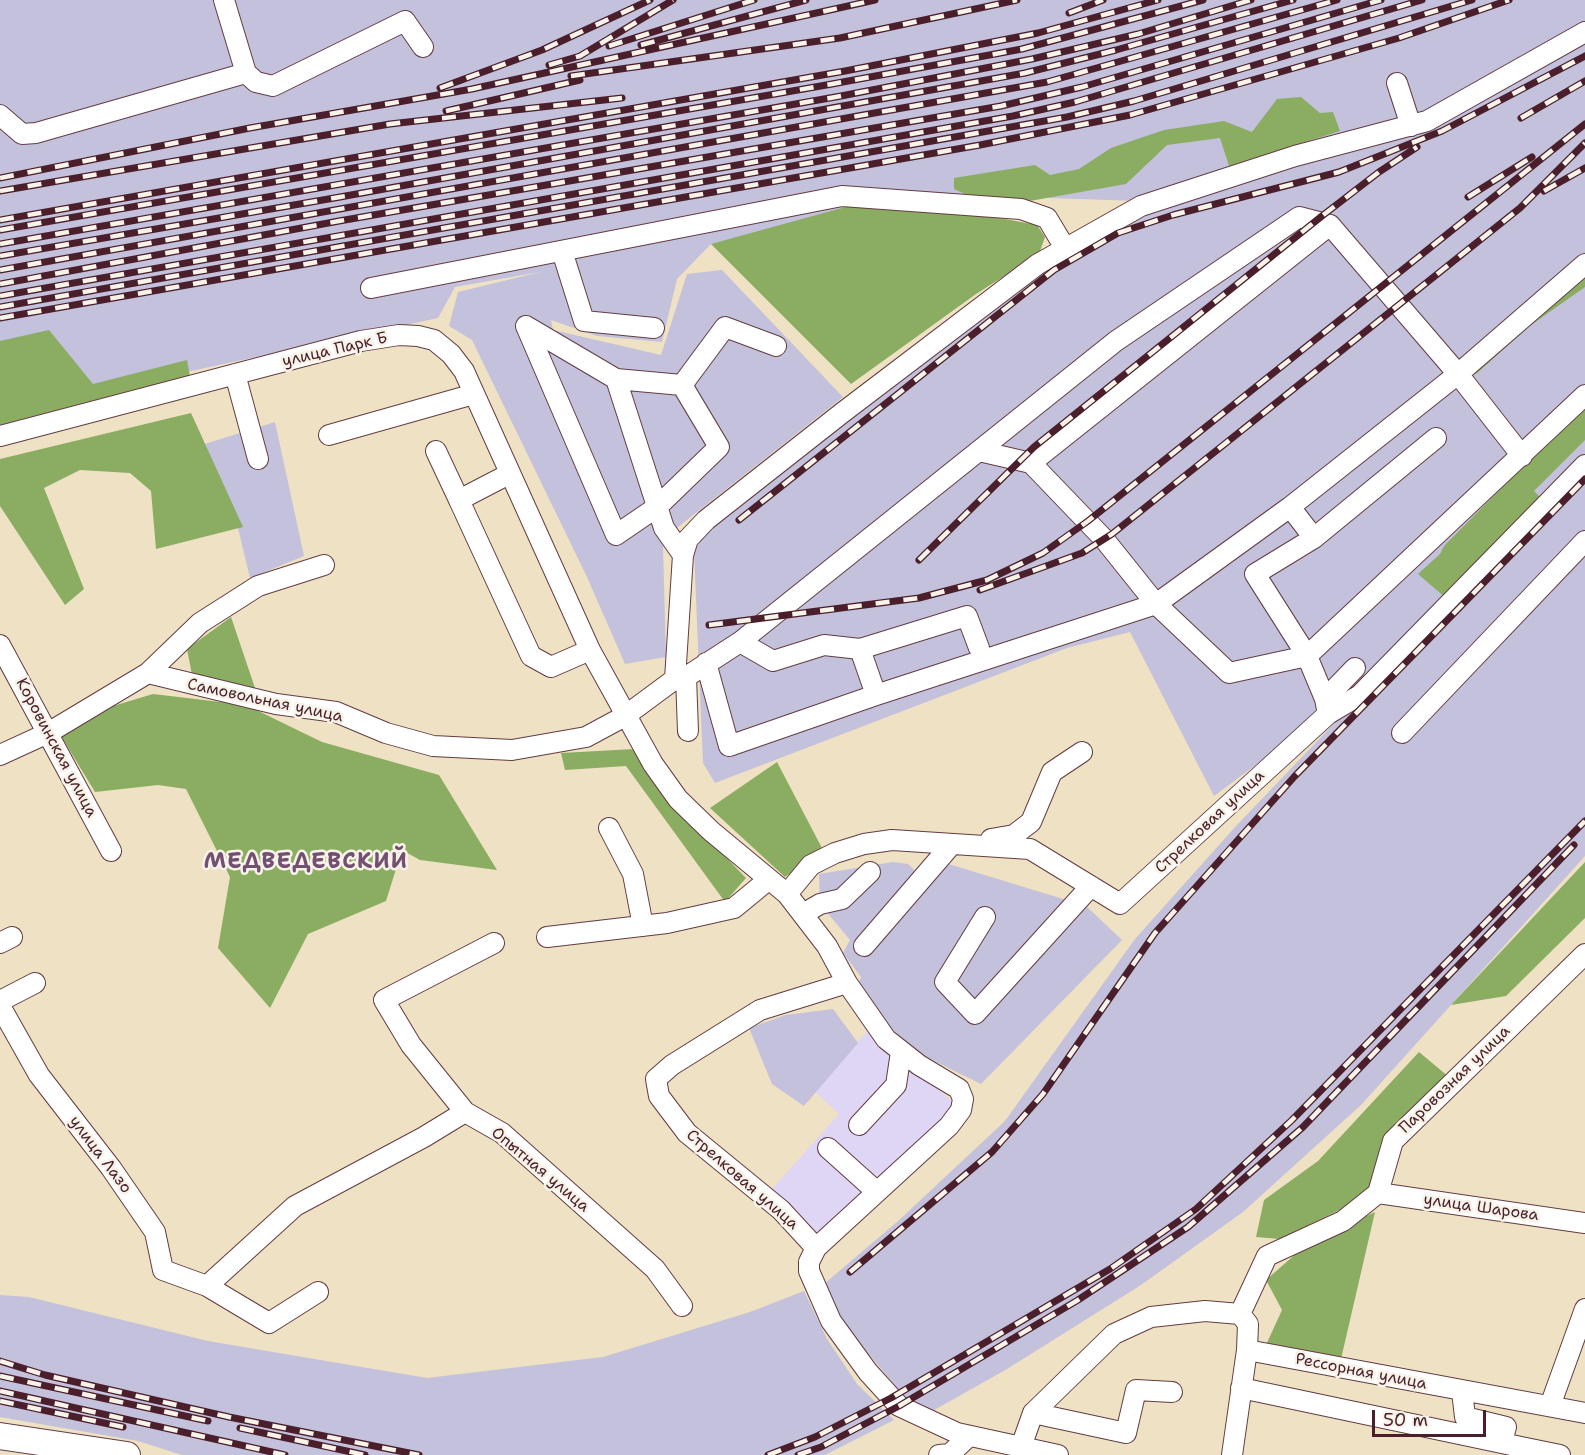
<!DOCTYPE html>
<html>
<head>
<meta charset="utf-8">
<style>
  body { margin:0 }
  #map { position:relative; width:1585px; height:1455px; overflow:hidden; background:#efe1c3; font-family:"Shantell Sans",sans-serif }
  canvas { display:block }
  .scale { position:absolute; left:1372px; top:1410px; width:114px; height:27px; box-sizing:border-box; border:3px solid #4a1f2b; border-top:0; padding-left:8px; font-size:18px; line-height:21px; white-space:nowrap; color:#4a1f2b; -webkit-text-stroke:4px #f7f3e8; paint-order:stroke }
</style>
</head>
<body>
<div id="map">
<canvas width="1585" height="1455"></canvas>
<div class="scale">50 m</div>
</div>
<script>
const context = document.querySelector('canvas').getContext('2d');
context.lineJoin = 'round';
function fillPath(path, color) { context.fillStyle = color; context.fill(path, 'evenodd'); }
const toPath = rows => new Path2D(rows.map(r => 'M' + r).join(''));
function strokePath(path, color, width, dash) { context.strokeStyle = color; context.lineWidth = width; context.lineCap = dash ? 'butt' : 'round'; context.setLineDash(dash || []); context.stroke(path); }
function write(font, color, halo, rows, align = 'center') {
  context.font = font + ' "Shantell Sans",sans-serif'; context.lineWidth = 5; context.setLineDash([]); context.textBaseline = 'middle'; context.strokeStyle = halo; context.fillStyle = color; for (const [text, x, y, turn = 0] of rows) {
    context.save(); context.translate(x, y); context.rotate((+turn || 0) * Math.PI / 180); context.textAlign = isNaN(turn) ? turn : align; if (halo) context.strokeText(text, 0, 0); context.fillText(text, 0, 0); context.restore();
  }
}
fillPath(toPath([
  [870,1028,957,1106,822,1241,772,1189,839,1114,814,1091]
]), '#dfd5f5');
fillPath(toPath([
  [0,0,1585,0,1585,23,1421,115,1372,125,1138,201,1049,198,1001,190,711,244,677,279,662,342,597,336,551,320,553,330,661,355,687,274,722,270,843,397,678,527,663,547,666,657,625,664,587,577,472,340,449,326,458,292,540,272,455,287,438,318,0,412],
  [1585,41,1585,856,1361,1105,1243,1212,1141,1285,1007,1369,922,1417,844,1325,824,1284,897,1222,1005,1121,1135,939,1236,826,1391,664,1214,796,1130,632,1067,648,715,783,703,763,694,551,709,529,1046,268,1138,216,1307,160,1359,149],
  [275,422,304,556,250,578,238,528,205,444],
  [893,862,908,864,924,879,942,862,1086,906,1122,940,981,1084,922,1055,886,1024,857,988,861,977,843,953,850,940,820,904,819,874],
  [833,1009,858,1043,804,1106,772,1084,749,1028,786,1015],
  [804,1291,827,1339,857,1384,894,1420,825,1455,182,1455,138,1441,0,1417,0,1295,29,1297,208,1341,427,1378,603,1357,750,1312]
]), '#c3c1db');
fillPath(toPath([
  [1301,97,1320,113,1333,112,1340,131,1229,166,1220,138,1167,145,1126,184,1024,202,978,200,954,189,954,178,1035,165,1050,175,1079,169,1111,148,1164,130,1224,121,1252,132,1277,99],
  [849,206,935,206,1037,225,1045,237,1039,254,976,294,851,384,711,244],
  [1585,271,1585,287,1531,325,1476,374,1469,367],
  [49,330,93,384,187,360,191,382,0,433,0,341],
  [1585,404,1585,440,1534,491,1540,497,1447,599,1418,574,1440,554,1444,546],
  [191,413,243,527,156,549,151,491,130,473,80,470,44,488,84,589,65,605,0,506,0,459],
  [231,617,255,688,193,680,187,649],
  [153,694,246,705,322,742,439,775,497,870,420,860,402,850,386,901,308,934,270,1008,218,948,230,877,186,789,158,785,95,792,61,736,103,709],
  [634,749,681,811,746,878,725,902,626,766,565,770,561,753],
  [777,762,823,850,785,877,710,808],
  [1585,862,1585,918,1506,996,1451,1005],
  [1419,1052,1449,1077,1360,1200,1280,1239,1256,1237,1264,1200,1318,1161],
  [1375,1212,1341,1359,1265,1347,1282,1310,1266,1280,1306,1245]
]), '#8aad62');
const minor = toPath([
  [246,73,256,82,273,86,405,21,423,47],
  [1397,83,1411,126],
  [0,115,22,134,36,133,246,73,224,0],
  [562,251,584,321,654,328],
  [1585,264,1458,374,1330,225,1031,463,1104,539,1156,604,1229,673,1307,656,1585,395],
  [371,288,842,196,1021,209,1047,218,1065,248],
  [526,326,616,535,657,507,719,447,682,385,616,379],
  [526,326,616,379,664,528,683,555],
  [235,374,258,459],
  [682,385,725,327,776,346],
  [329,435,474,394],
  [0,436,361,341,399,335,418,336,434,340,451,354,464,371,590,650,653,764,678,799,711,831,787,894,827,946,847,983,886,1039,919,1065,959,1089,963,1099,961,1110,949,1126,816,1248,809,1262,809,1271,831,1321,868,1372,899,1406,957,1433,1058,1455],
  [436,451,459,500],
  [979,451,1031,463],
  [509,474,459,500,531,656,551,667,590,650],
  [1290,507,1314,538],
  [740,642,773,661,824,645,860,649,967,616,979,648],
  [0,645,111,851],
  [860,649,876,695],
  [706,663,729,746,876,695,1156,604,1290,507,1458,374,1522,456],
  [148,673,200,623,258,586,324,565],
  [686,677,688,731],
  [675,679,686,677,740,642,1116,341,1299,217,1330,225],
  [1325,699,1355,668],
  [1328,714,1325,699,1307,656,1255,574,1314,538,1436,438],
  [1402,733,1585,541],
  [0,755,48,733,148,673,276,704,336,712,386,733,433,746,512,750,586,737,625,716,675,679,683,555,688,539,706,520,842,413,1038,264,1141,206,1295,156,1427,121,1585,32],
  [609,828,633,874,643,926],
  [991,839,1014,835,1031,822,1052,772,1082,752],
  [787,894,811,865,835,853,864,844,892,840,1030,849,1120,904,1328,714,1360,695,1585,465],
  [803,914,820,904,842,899,870,872],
  [985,917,945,982,975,1014,1091,886],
  [547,937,667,923,734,908,768,880],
  [0,943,12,937],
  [494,943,384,1000,411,1045,465,1112,502,1133,655,1269,682,1306],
  [864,946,952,844],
  [0,1001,35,983],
  [0,1006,39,1075,111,1168,155,1232,163,1270,207,1286,269,1323,318,1292],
  [859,1125,896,1085,901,1052],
  [828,1148,877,1192],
  [1378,1193,1585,1223],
  [816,1248,781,1210,687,1133,659,1096,656,1079,672,1065,760,1010,847,983],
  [207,1286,295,1206,424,1137,465,1112],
  [1240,1314,1248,1324,1247,1350,1585,1413],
  [1241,1388,1521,1447],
  [1462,1391,1465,1417,1506,1427,1502,1442],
  [1550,1406,1585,1309],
  [1033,1413,1126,1433,1136,1390,1172,1392],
  [1021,1447,1033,1413,1114,1334,1151,1317,1205,1311,1240,1314,1267,1256,1343,1221,1378,1193,1393,1141,1585,954],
  [939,1455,950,1454,969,1436],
  [1232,1455,1247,1350],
  [1519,1455,1521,1447,1560,1455]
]);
const major = toPath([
  [0,1436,127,1455]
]);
strokePath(minor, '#633c42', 22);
strokePath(major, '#633c42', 28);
strokePath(minor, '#fff', 20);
strokePath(major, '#fff', 26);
const rail = toPath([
  [1069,13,1103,0],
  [641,45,806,0],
  [609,46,754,0],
  [549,65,580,56,673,0],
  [571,76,840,38,1017,0],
  [440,88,542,50,650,0],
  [446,111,580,80],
  [1521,118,1585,81],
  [0,178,250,128,472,89,875,0],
  [0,191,390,124,622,98],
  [1544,191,1585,168],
  [1468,197,1532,157],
  [0,220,845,71,1038,33,1158,0],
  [0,230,832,84,1022,49,1203,0],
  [0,244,841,96,1032,59,1138,34,1251,0],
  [0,256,340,197,1025,73,1116,50,1293,0],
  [0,270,1047,82,1337,0],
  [0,284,339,221,1001,106,1082,87,1381,0],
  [0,296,1013,116,1075,102,1422,0],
  [0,307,1067,117,1134,101,1472,0],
  [0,318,980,145,1130,115,1399,38,1509,0],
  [739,520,1054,270,1118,233,1173,215,1339,172,1442,131,1585,56],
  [919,560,1034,447,1322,216,1379,172,1417,147],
  [980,590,1082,553,1112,534,1520,208,1585,143],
  [709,625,919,598,987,580,1043,553,1088,521,1585,124],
  [850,1272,992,1152,1043,1094,1155,933,1294,777,1585,479],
  [0,1361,45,1375,229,1417,419,1455],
  [0,1376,208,1421],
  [0,1391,285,1455],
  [0,1401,123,1427],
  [240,1428,365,1455],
  [768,1455,815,1437,891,1398,1110,1269,1196,1209,1292,1120,1585,821],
  [798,1455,821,1447,899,1406,1078,1300,1188,1227,1303,1127,1574,845]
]);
strokePath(rail, '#4a1f2b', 7);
strokePath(rail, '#f7f3e8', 4.5, [14]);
write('16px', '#4a1f2b', '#f7f3e8', [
  ["улица Парк Б",335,350,-13],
  ["Самовольная улица",265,701,12],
  ["Коровинская улица",56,748,62],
  ["Стрелковая улица",1210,822,-43],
  ["Паровозная улица",1455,1080,-44],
  ["улица Лазо",100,1155,53],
  ["Опытная улица",540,1170,40],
  ["Стрелковая улица",742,1180,41],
  ["улица Шарова",1481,1208,8],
  ["Рессорная улица",1361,1372,11]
]);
context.letterSpacing = '1.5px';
write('bold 22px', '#734f71', '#f7f3e8', [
  ["МЕДВЕДЕВСКИЙ",306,862]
]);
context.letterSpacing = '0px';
</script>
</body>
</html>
